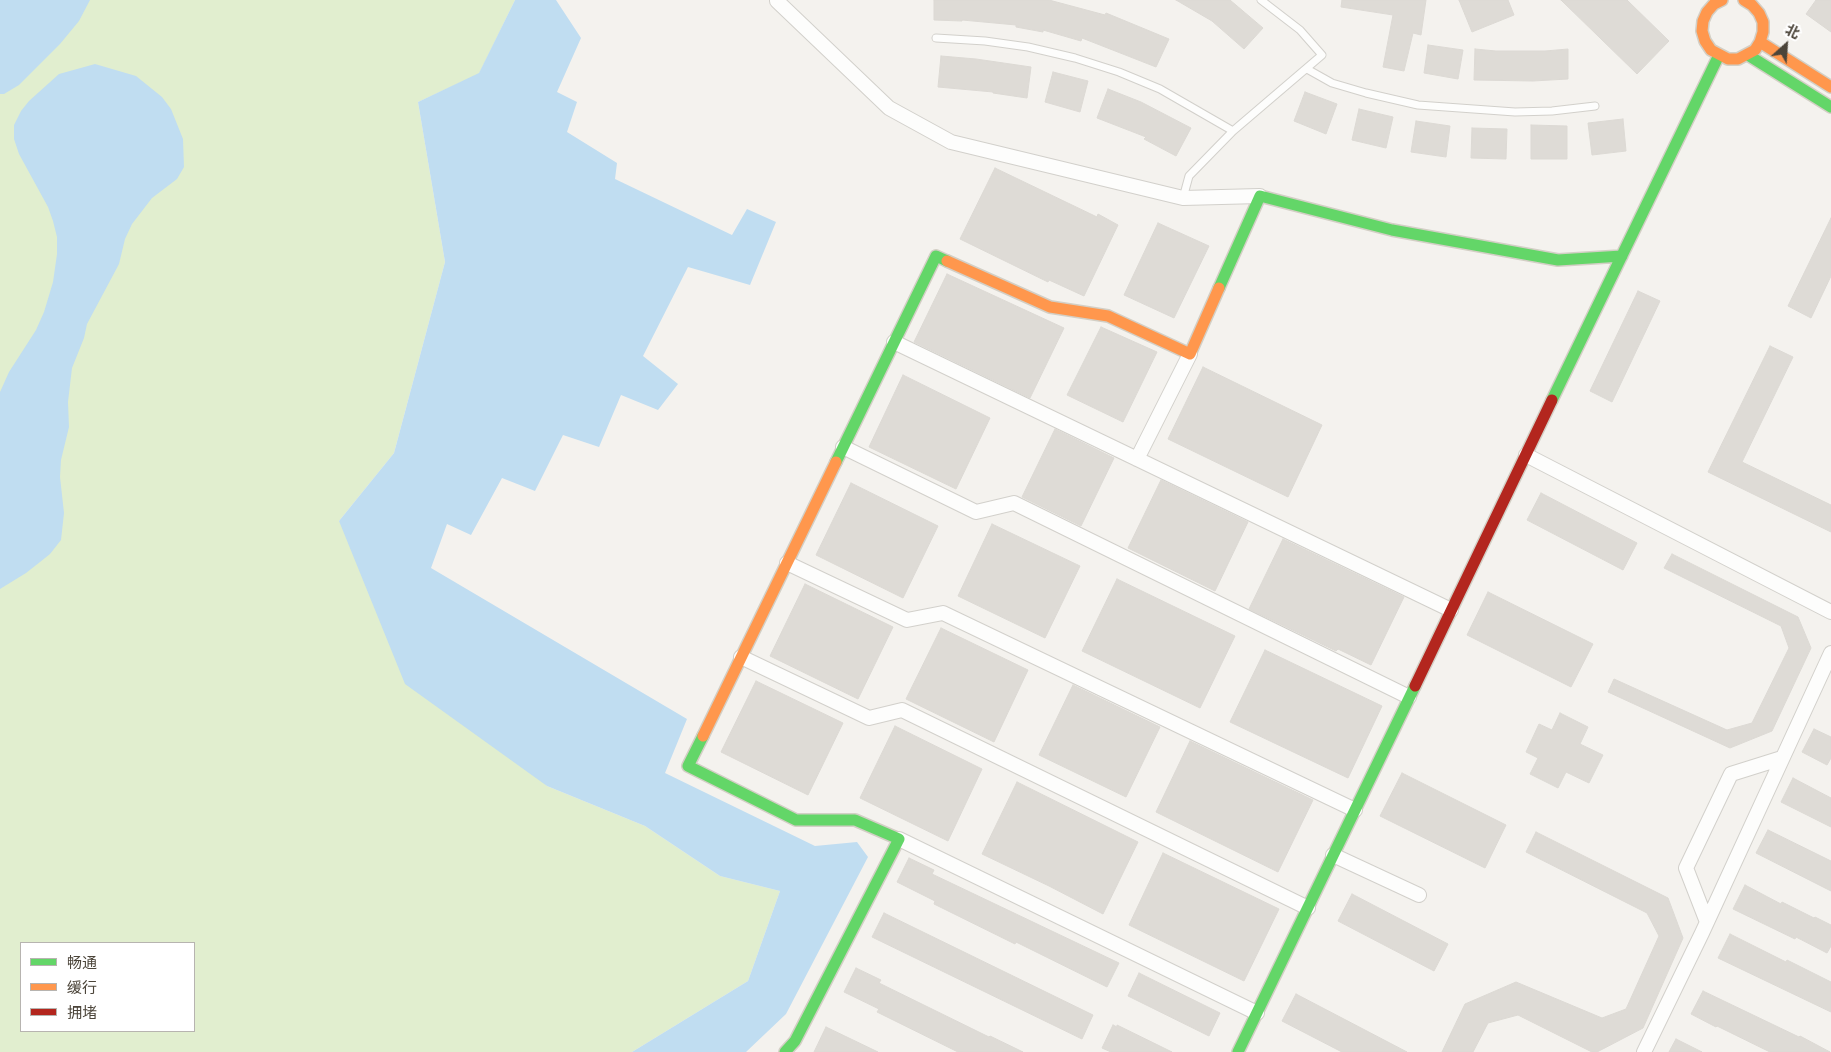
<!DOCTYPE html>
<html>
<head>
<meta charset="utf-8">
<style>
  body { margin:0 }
  #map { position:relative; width:1831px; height:1052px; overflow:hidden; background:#f4f2ee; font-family:Raleway,"Noto Sans SC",sans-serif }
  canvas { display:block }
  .legend { position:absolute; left:20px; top:942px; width:175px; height:90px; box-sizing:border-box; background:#fff; border:1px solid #b7b4b0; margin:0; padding:6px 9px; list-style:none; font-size:15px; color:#4b4439 }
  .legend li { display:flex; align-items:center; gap:10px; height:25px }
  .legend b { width:25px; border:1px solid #b7b4b0 }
  .north { position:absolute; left:1761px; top:20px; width:50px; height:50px; -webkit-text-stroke:4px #fff; paint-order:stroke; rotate:26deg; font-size:14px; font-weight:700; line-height:20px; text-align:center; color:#4b4439 }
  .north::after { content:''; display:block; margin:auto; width:18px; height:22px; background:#4b4439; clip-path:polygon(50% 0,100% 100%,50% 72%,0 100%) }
</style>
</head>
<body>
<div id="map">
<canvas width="1831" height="1052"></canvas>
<ul class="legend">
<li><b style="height:6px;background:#63d668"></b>畅通</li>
<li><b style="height:6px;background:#ff974d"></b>缓行</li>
<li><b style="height:6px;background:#b3261e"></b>拥堵</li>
</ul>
<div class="north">北</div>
</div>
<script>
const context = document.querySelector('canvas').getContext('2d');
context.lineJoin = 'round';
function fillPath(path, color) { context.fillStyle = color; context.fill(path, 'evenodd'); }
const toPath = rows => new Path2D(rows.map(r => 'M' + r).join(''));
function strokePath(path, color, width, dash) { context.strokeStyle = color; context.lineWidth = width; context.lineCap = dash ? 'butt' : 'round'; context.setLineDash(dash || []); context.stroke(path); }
fillPath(toPath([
  [0,0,515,0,479,74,418,102,445,262,394,453,339,521,547,786,645,826,720,876,780,891,748,981,632,1052,0,1052],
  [21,943,194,943,194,1031,21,1031]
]), '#e1eecf');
fillPath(toPath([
  [0,0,90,0,79,21,60,44,19,85,4,94,0,94],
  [515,0,556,0,581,38,557,92,577,102,567,132,617,163,615,179,732,235,747,209,776,222,750,285,688,267,643,356,678,384,658,410,621,395,599,447,563,435,535,491,502,478,471,535,447,524,431,568,687,719,665,773,815,846,857,842,868,857,786,1014,746,1052,632,1052,748,981,780,891,720,876,645,826,547,786,405,684,339,521,394,453,445,262,418,102,479,73],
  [95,64,136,76,162,97,171,109,183,139,184,167,177,179,152,198,132,224,125,239,119,264,87,324,84,338,72,368,68,402,69,427,61,460,60,477,64,513,61,540,50,554,40,562,26,573,0,589,0,392,9,372,36,330,44,312,53,282,57,254,57,237,53,221,48,207,19,154,14,139,14,125,21,111,29,101,59,74]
]), '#c0ddf1');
const building = toPath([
  [934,0,1049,0,1105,15,1106,13,1169,39,1156,67,1082,38,1081,41,1043,30,1043,32,1016,27,1016,25,962,20,962,21,934,20,934,0],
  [1176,0,1230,0,1263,28,1244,49,1212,21,1176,0],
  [1342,0,1426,0,1421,35,1413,33,1404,71,1383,67,1393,15,1341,7,1342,0],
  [1459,0,1508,0,1514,15,1472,32,1459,0],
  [1561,0,1627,0,1669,41,1637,74,1561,0],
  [1816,0,1831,0,1831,32,1806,14,1816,0],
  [1428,45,1463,50,1458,79,1424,73,1428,45],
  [1475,49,1496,51,1545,51,1568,49,1568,79,1533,81,1474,80,1475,49],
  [941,56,976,59,1031,67,1027,98,993,93,993,92,938,87,941,56],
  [1053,72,1088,81,1080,112,1045,102,1053,72],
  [1108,89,1141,102,1191,128,1176,156,1144,139,1146,137,1097,118,1108,89],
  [1305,92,1337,104,1326,134,1294,121,1305,92],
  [1359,109,1393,117,1386,148,1352,140,1359,109],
  [1623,119,1626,151,1592,155,1588,123,1623,119],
  [1416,121,1450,126,1446,157,1411,152,1416,121],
  [1531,125,1567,126,1567,159,1531,159,1531,125],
  [1472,128,1507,129,1506,159,1471,158,1472,128],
  [995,168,1097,217,1098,214,1118,225,1084,296,1049,280,1048,282,960,239,995,168],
  [1831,218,1831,276,1811,318,1788,306,1831,218],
  [1158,223,1209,246,1174,318,1124,295,1158,223],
  [947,274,1064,328,1030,398,914,342,947,274],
  [1638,291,1660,301,1612,402,1590,391,1638,291],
  [1101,327,1157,352,1123,422,1067,395,1101,327],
  [1770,346,1793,357,1742,462,1831,505,1831,532,1708,472,1770,346],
  [1203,367,1322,425,1288,497,1168,439,1203,367],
  [903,375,990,418,956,489,869,447,903,375],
  [1055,429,1114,458,1081,526,1022,497,1055,429],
  [1161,480,1248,522,1215,591,1128,548,1161,480],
  [851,483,938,526,903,598,816,555,851,483],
  [1541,493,1637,543,1623,570,1527,520,1541,493],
  [992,524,1080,566,1045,638,958,596,992,524],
  [1283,539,1404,597,1371,665,1338,649,1336,651,1249,609,1283,539],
  [1672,554,1798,617,1811,648,1772,731,1730,748,1608,692,1614,679,1727,730,1752,723,1789,648,1781,626,1664,568,1672,554],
  [1117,579,1235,636,1200,708,1082,651,1117,579],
  [805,584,893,627,858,699,770,656,805,584],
  [1488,592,1593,644,1571,687,1467,635,1488,592],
  [941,628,1028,670,994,742,906,699,941,628],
  [1265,650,1382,706,1348,778,1230,722,1265,650],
  [756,681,843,723,808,795,721,752,756,681],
  [1073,685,1160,727,1126,797,1039,755,1073,685],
  [1560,713,1588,727,1580,744,1603,755,1589,783,1566,772,1558,788,1530,774,1538,758,1526,752,1539,724,1552,730,1560,713],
  [895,726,982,769,948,841,860,798,895,726],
  [1814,729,1831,737,1831,758,1827,765,1802,752,1814,729],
  [1190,741,1313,800,1278,872,1156,812,1190,741],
  [1402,773,1506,825,1485,868,1380,816,1402,773],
  [1793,778,1831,798,1831,827,1781,802,1793,778],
  [1017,782,1138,842,1103,914,1049,886,982,854,1017,782],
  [1768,830,1831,861,1831,891,1756,853,1768,830],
  [1536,832,1668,898,1683,938,1643,1028,1597,1052,1592,1052,1518,1015,1488,1023,1473,1052,1442,1052,1465,1004,1516,982,1602,1018,1626,1009,1659,936,1647,913,1526,852,1536,832],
  [1163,853,1279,909,1244,981,1129,925,1163,853],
  [909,858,934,870,932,874,1119,963,1107,987,1016,942,1015,944,934,904,935,901,897,882,909,858],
  [1745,885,1781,904,1782,902,1814,918,1815,917,1831,925,1831,946,1827,953,1796,937,1795,939,1733,909,1745,885],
  [1352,894,1448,944,1434,971,1338,921,1352,894],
  [884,913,1093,1015,1082,1039,872,937,884,913],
  [1730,934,1786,962,1787,960,1831,982,1831,1012,1718,958,1730,934],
  [856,968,881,980,879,983,989,1037,990,1036,1023,1052,958,1052,877,1012,879,1009,844,992,856,968],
  [1139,973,1220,1013,1209,1036,1128,996,1139,973],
  [1703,991,1799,1037,1800,1036,1830,1052,1770,1052,1717,1026,1716,1027,1691,1014,1703,991],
  [1296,994,1407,1052,1342,1052,1282,1021,1296,994],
  [1113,1025,1117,1027,1117,1025,1172,1052,1111,1052,1102,1048,1113,1025],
  [826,1027,878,1052,814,1052,826,1027],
  [1676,1039,1702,1052,1669,1052,1676,1039]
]);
fillPath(building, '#dedbd6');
strokePath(building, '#dcd9d4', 1);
const lane = toPath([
  [936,38,985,41,1028,47,1075,58,1119,72,1160,89,1233,131],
  [1307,69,1332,83,1366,93,1418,105,1515,112,1552,111,1595,106],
  [1183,198,1189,176,1233,131,1322,55,1300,30,1261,0]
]);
const street = toPath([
  [777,1,889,108,951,142,1183,198,1260,196],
  [894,342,1451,610],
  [843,447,976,512,1014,503,1409,697],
  [1526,455,1831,612],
  [1137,459,1190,354],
  [787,563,907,620,943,613,1355,810],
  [741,657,869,718,902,710,1308,908],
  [899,839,1257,1013],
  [1333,855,1419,895],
  [1707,922,1686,868,1731,774,1782,758],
  [1644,1052,1702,933,1831,653]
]);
const fast = toPath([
  [1748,55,1831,107],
  [1219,288,1260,196,1392,230,1558,260,1622,256],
  [1552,400,1719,55],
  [836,462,936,256,947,261],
  [703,736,688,766,796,820,855,820,899,839,795,1041,785,1052],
  [1238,1052,1415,686]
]);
const slow = toPath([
  [1722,0,1714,4,1707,12,1703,21,1702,31,1705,41,1711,50,1728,59,1738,59,1755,50,1760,42,1763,32,1763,22,1759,13,1752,5,1744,0],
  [1760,42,1831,87],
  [947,261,1050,307,1108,316,1190,354,1219,288],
  [703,736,836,462]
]);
const jam = toPath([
  [1415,686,1552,400]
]);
strokePath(lane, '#d2d0cb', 9);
strokePath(street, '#d2d0cb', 16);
strokePath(fast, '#d3cfc5', 14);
strokePath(slow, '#d3cfc5', 14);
strokePath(jam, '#d3cfc5', 14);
strokePath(lane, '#fdfdfc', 7);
strokePath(street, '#fdfdfc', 14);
strokePath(fast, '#63d668', 11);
strokePath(slow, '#ff974d', 11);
strokePath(jam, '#b3261e', 11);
</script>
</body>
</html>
